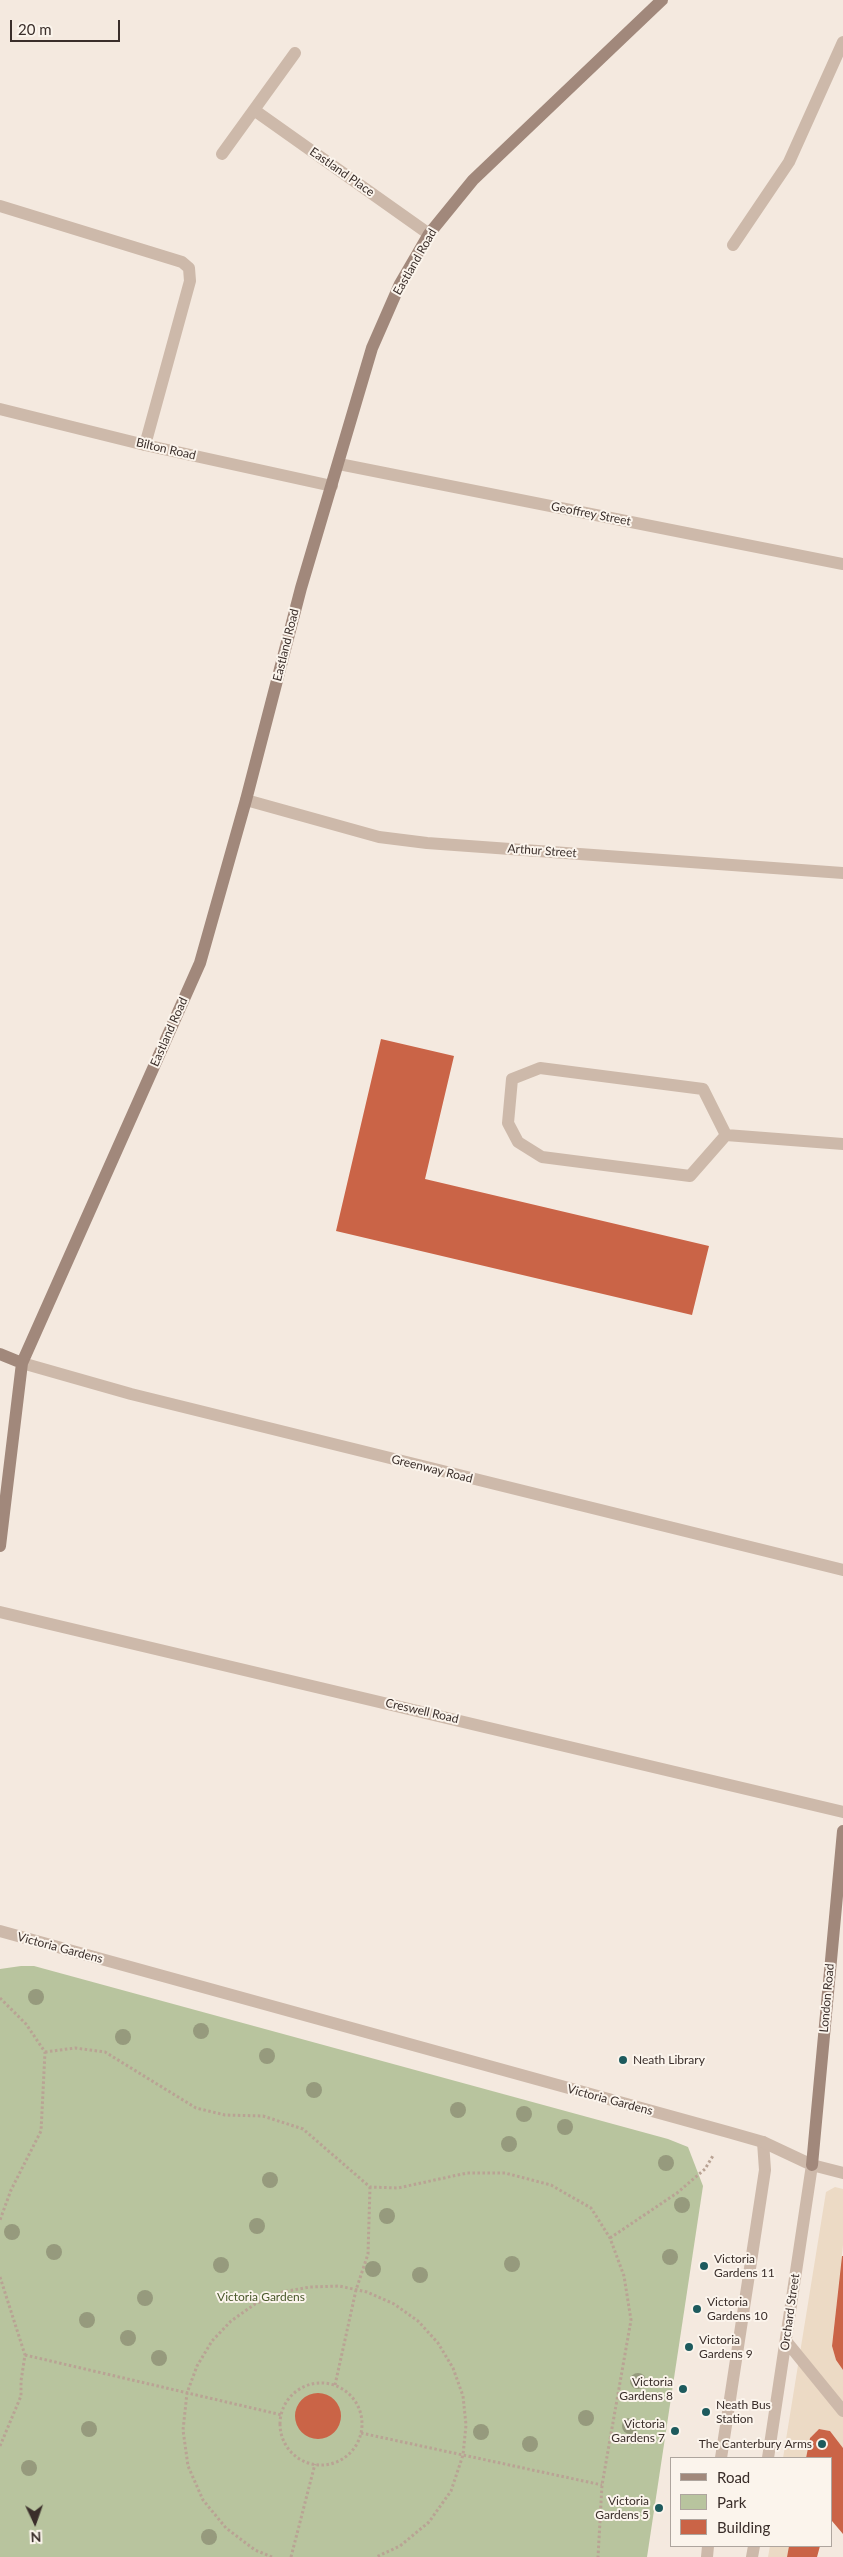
<!DOCTYPE html>
<html>
<head>
<meta charset="utf-8">
<style>
  body { margin:0 }
  #map { position:relative; width:843px; height:2557px; overflow:hidden; background:#f4e9df; font-family:Lato,sans-serif }
  canvas { display:block }
  .legend { position:absolute; left:670px; top:2457px; width:162px; height:90px; box-sizing:border-box; background:#fbf4ec; border:1px solid #aea59e; margin:0; padding:6px 9px; list-style:none; font-size:15px; color:#3a2e2a }
  .legend li { display:flex; align-items:center; gap:10px; height:25px }
  .legend b { width:25px; border:1px solid #aea59e }
  .north { position:absolute; left:10px; top:2497px; width:50px; height:50px; -webkit-text-stroke:4px #fbf4ec; paint-order:stroke; rotate:177deg; font-size:14px; font-weight:700; line-height:20px; text-align:center; color:#3a2e2a }
  .north::after { content:''; display:block; margin:auto; width:18px; height:22px; background:#3a2e2a; clip-path:polygon(50% 0,100% 100%,50% 72%,0 100%) }
  .scale { position:absolute; left:10px; top:20px; width:110px; height:22px; box-sizing:border-box; border:2px solid #3a2e2a; border-top:0; padding-left:6px; font-size:15px; line-height:18px; white-space:nowrap; color:#3a2e2a; -webkit-text-stroke:4px #fbf4ec; paint-order:stroke }
</style>
</head>
<body>
<div id="map">
<canvas width="843" height="2557"></canvas>
<ul class="legend">
<li><b style="height:6px;background:#a1887b"></b>Road</li>
<li><b style="height:14px;background:#b8c49e"></b>Park</li>
<li><b style="height:14px;background:#ca6447"></b>Building</li>
</ul>
<div class="north">N</div>
<div class="scale">20 m</div>
</div>
<script>
const context = document.querySelector('canvas').getContext('2d');
context.lineJoin = 'round';
function fillPath(path, color) { context.fillStyle = color; context.fill(path, 'evenodd'); }
const toPath = rows => new Path2D(rows.map(r => 'M' + r).join(''));
function strokePath(path, color, width, dash) { context.strokeStyle = color; context.lineWidth = width; context.lineCap = dash ? 'butt' : 'round'; context.setLineDash(dash || []); context.stroke(path); }
function write(font, color, halo, rows, align = 'center') {
  context.font = font + ' Lato,sans-serif'; context.lineWidth = 4; context.setLineDash([]); context.textBaseline = 'middle'; context.strokeStyle = halo; context.fillStyle = color; for (const [text, x, y, turn = 0] of rows) {
    context.save(); context.translate(x, y); context.rotate((+turn || 0) * Math.PI / 180); context.textAlign = isNaN(turn) ? turn : align; if (halo) context.strokeText(text, 0, 0); context.fillText(text, 0, 0); context.restore();
  }
}
fillPath(toPath([
  [21,1966,34,1966,668,2139,688,2147,703,2186,647,2557,0,2557,0,1969]
]), '#b8c49e');
fillPath(toPath([
  [835,2187,843,2189,843,2245,832,2346,836,2360,843,2370,843,2448,830,2431,819,2429,810,2438,806,2458,783,2458,826,2192],
  [770,2546,789,2546,787,2557,768,2557]
]), '#ecdac5');
fillPath(toPath([
  [381,1039,454,1056,425,1179,709,1246,692,1315,336,1231],
  [842,2256,843,2256,843,2370,836,2360,832,2346],
  '295 2416a23 23 0 1 1 46 0a23 23 0 1 1-46 0Z',
  [819,2429,830,2431,843,2448,843,2534,832,2521,832,2458,806,2458,810,2438],
  [789,2546,820,2546,817,2557,787,2557]
]), '#ca6447');
strokePath(toPath([
  [0,1998,26,2024,45,2052,41,2131,11,2190,0,2220],
  [45,2052,75,2048,105,2052,196,2108,225,2115,263,2116,303,2129,370,2187,398,2188,467,2173,505,2173,551,2185,591,2208,610,2238,624,2276,631,2320,602,2485,598,2557],
  [610,2238,677,2193,705,2169,714,2154],
  [0,2277,25,2355,21,2381,21,2396,0,2446],
  [25,2355,282,2415],
  '280 2424a41 41 0 1 1 82 0a41 41 0 1 1-82 0Z',
  [335,2385,356,2290,368,2254,370,2187],
  [361,2433,602,2485],
  [272,2557,255,2550,226,2528,203,2500,188,2466,183,2430,187,2393,197,2366,212,2341,231,2321,255,2304,282,2292,310,2287,339,2286,367,2292,394,2304,418,2321,438,2343,453,2368,463,2396,466,2425,463,2455,451,2491,429,2522,400,2546,376,2557],
  [291,2557,315,2464]
]), '#b9a394', 3, [2.5, 2.5]);
strokePath(toPath([
  [0,206,182,262,189,268,190,281,145,445],
  [733,245,789,162,843,42],
  [726,1135,703,1089,540,1068,512,1079,508,1123,518,1142,542,1157,690,1176,726,1135,843,1144],
  [721,2458,765,2170,763,2142],
  [707,2557,708,2546]
]), '#cdb9aa', 12);
strokePath(toPath([
  [254,110,429,234],
  [222,154,295,53],
  [0,409,145,445,332,486],
  [339,464,843,564],
  [246,800,379,837,427,843,843,873],
  [22,1363,131,1394,843,1570],
  [0,1612,843,1812],
  [0,1931,728,2132,763,2142,812,2165,843,2173],
  [786,2341,843,2411],
  [768,2458,812,2165],
  [752,2557,754,2546]
]), '#cdb9aa', 12);
strokePath(toPath([
  [0,1354,22,1363],
  [0,1546,22,1363,200,963,246,800,301,588,372,348,400,284,429,234,473,180,662,0],
  [812,2165,843,1831]
]), '#a1887b', 12);
context.fillStyle = '#969a7d';
for (const [x, y] of [
  [36,1997],
  [201,2031],
  [123,2037],
  [267,2056],
  [314,2090],
  [458,2110],
  [524,2114],
  [565,2127],
  [509,2144],
  [666,2163],
  [270,2180],
  [682,2205],
  [387,2216],
  [257,2226],
  [12,2232],
  [54,2252],
  [670,2257],
  [512,2264],
  [221,2265],
  [373,2269],
  [420,2275],
  [145,2298],
  [87,2320],
  [128,2338],
  [159,2358],
  [638,2381],
  [586,2418],
  [630,2426],
  [89,2429],
  [481,2432],
  [530,2444],
  [29,2468],
  [209,2537]
]) { context.beginPath(); context.arc(x, y, 8, 0, 2 * Math.PI); context.fill(); }
for (const [x, y, r, color] of [
  [623,2060,5,"#1d5a5d"],
  [704,2266,5,"#1d5a5d"],
  [697,2309,5,"#1d5a5d"],
  [689,2347,5,"#1d5a5d"],
  [683,2389,5,"#1d5a5d"],
  [706,2412,5,"#1d5a5d"],
  [675,2431,5,"#1d5a5d"],
  [822,2444,5,"#1d5a5d"],
  [659,2508,5,"#1d5a5d"]
]) { const dot = new Path2D(); dot.arc(x, y, r, 0, 2 * Math.PI); context.fillStyle = color; context.fill(dot); strokePath(dot, '#fbf4ec', 2); }
write('12px', '#3a2e2a', '#fbf4ec', [
  ["Eastland Place",342,172,35],
  ["Eastland Road",415,262,-60],
  ["Bilton Road",166,449,13],
  ["Geoffrey Street",591,514,11],
  ["Eastland Road",286,645,-76],
  ["Arthur Street",542,851,4],
  ["Eastland Road",169,1032,-66],
  ["Greenway Road",432,1469,14],
  ["Creswell Road",422,1711,13],
  ["Victoria Gardens",60,1948,15],
  ["London Road",827,1998,-85],
  ["Victoria Gardens",610,2100,15],
  ["Orchard Street",790,2312,-82]
]);
write('12px', '#3a2e2a', '#fbf4ec', [
  ["Neath Library",633,2060],
  ["Victoria",714,2259],
  ["Gardens 11",714,2273],
  ["Victoria",707,2302],
  ["Gardens 10",707,2316],
  ["Victoria",699,2340],
  ["Gardens 9",699,2354],
  ["Victoria",673,2382,"right"],
  ["Gardens 8",673,2396,"right"],
  ["Neath Bus",716,2405],
  ["Station",716,2419],
  ["Victoria",665,2424,"right"],
  ["Gardens 7",665,2438,"right"],
  ["The Canterbury Arms",812,2444,"right"],
  ["Victoria",649,2501,"right"],
  ["Gardens 5",649,2515,"right"]
], 'left');
write('12px', '#4a592c', '#fbf4ec', [
  ["Victoria Gardens",261,2297]
]);
</script>
</body>
</html>
